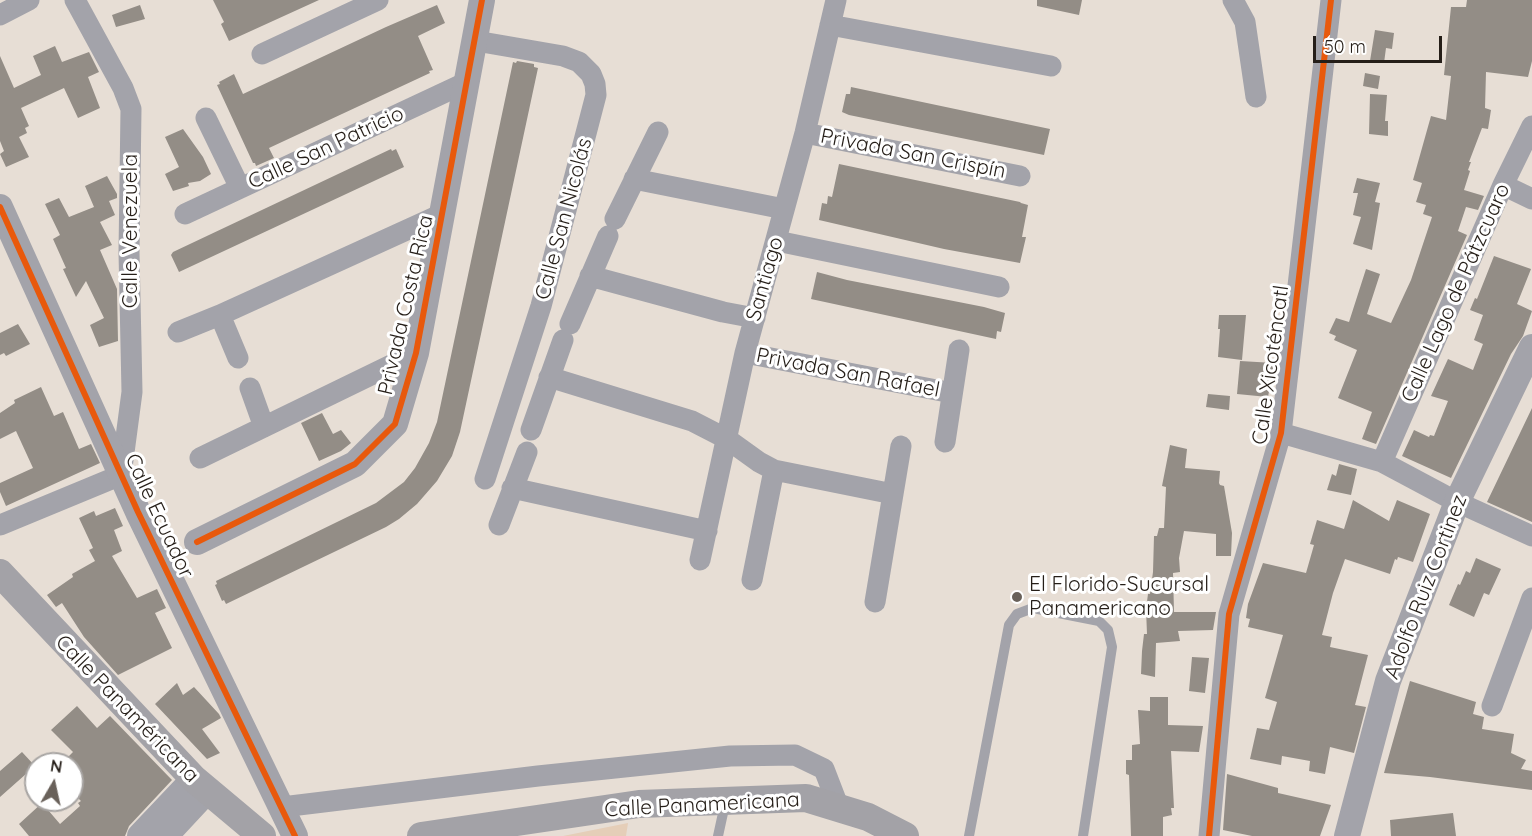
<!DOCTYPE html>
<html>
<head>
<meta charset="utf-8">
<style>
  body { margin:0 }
  #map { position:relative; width:1532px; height:836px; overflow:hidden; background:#e7ded5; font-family:Quicksand,sans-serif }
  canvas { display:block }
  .north { position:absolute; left:24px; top:752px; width:60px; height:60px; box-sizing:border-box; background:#fff; border:2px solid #a8a5a3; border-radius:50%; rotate:9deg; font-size:16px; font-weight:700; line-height:24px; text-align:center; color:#251e18 }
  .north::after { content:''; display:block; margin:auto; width:21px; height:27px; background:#69615a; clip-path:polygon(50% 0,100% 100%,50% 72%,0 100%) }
  .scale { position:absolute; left:1313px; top:36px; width:129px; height:27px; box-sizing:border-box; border:3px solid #251e18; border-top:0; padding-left:8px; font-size:18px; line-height:21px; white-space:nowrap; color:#251e18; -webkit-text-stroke:4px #fff; paint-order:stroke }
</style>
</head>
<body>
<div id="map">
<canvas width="1532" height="836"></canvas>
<div class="north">N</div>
<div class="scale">50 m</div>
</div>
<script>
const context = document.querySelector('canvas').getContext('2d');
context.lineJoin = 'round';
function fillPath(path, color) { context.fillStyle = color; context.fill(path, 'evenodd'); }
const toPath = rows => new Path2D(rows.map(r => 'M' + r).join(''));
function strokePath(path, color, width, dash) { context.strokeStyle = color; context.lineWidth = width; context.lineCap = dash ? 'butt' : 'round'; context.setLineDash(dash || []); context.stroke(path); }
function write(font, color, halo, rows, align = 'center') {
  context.font = font + ' Quicksand,sans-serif'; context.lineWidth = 6; context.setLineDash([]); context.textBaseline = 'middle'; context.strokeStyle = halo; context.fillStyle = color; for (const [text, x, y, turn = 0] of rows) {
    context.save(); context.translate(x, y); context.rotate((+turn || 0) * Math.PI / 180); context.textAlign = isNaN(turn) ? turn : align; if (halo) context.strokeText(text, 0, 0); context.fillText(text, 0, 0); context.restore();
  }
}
fillPath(toPath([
  [628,823,626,836,563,836]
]), '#e5ceb8');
fillPath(toPath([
  [213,0,319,0,229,41,221,24,224,22],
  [1037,0,1082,0,1079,15,1037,6],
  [1467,0,1532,0,1532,61,1528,77,1486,72,1485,108,1491,110,1488,129,1482,128,1469,162,1471,162,1468,170,1470,171,1464,190,1484,196,1478,210,1466,207,1458,231,1467,235,1376,444,1362,439,1372,412,1338,398,1357,350,1334,340,1336,336,1329,333,1336,318,1349,322,1366,269,1380,274,1367,314,1391,323,1411,280,1432,217,1423,214,1426,205,1416,202,1422,183,1413,180,1431,116,1446,120,1451,76,1444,75,1451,7,1466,7],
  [140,5,145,19,116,27,112,15],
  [437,5,445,23,418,36,433,70,429,71,430,73,269,148,274,158,256,166,255,163,253,163,217,85,220,84,219,82,234,74,243,94,386,27],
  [1375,30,1394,33,1392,49,1386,48,1384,63,1370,61],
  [55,46,62,62,89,52,99,72,88,77,100,108,78,118,64,88,21,108,29,126,25,128,27,133,19,137,29,157,6,167,0,154,4,151,0,141,0,56,14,88,41,75,33,56],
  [517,61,534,64,534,67,538,68,460,432,452,456,437,481,417,504,399,519,386,527,226,604,224,600,222,601,215,585,217,584,216,581,376,503,404,482,415,468,429,443,437,422,513,62,516,63],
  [1365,73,1380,76,1378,89,1363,86],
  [851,87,1050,129,1044,155,849,115,842,112,846,94,850,94],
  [1370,94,1387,95,1385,121,1388,121,1388,136,1369,134],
  [183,129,203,157,211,174,200,181,188,183,189,186,173,191,165,174,179,167,165,137],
  [391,149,392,151,396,149,404,167,179,272,171,255,173,252],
  [839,164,1020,202,1021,203,1028,205,1022,237,1026,237,1020,263,944,249,819,220,822,203,827,204,828,196,832,197],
  [107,176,117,194,117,198,109,201,115,215,100,222,112,245,100,250,117,289,118,341,99,347,90,325,104,318,86,281,76,297,63,269,66,268,53,239,60,235,45,204,59,198,69,217,94,207,85,186],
  [1357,178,1380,183,1375,202,1380,203,1372,250,1353,244,1361,217,1353,215,1358,193,1353,193],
  [1494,256,1531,269,1517,304,1532,311,1523,336,1511,354,1451,478,1402,456,1414,430,1429,437,1430,435,1434,436,1448,401,1431,396,1448,359,1473,370,1483,344,1474,340,1483,315,1470,310,1475,298,1477,299],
  [817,272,847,280,984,307,1005,313,1001,332,997,331,996,339,811,299],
  [1219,315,1246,315,1242,360,1218,357,1220,329,1218,329],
  [18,324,30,344,6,356,4,353,0,355,0,333],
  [1240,361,1274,363,1268,397,1237,394],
  [41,387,54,416,63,412,79,449,91,444,100,463,6,506,0,492,0,483,33,468,16,431,0,439,0,413,15,403,14,400],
  [1208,394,1230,396,1229,410,1206,407],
  [1532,408,1532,522,1487,502],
  [322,413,333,434,341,430,351,443,341,451,319,461,301,423],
  [1170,445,1187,449,1185,468,1220,471,1219,483,1220,485,1224,486,1232,533,1231,556,1216,556,1216,534,1184,531,1179,558,1180,572,1173,573,1174,612,1216,612,1213,630,1178,631,1180,641,1156,643,1155,677,1141,674,1142,651,1144,634,1147,634,1146,609,1148,594,1150,594,1153,572,1154,536,1157,536,1159,528,1164,528,1166,487,1162,486],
  [1339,464,1357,469,1351,495,1327,490,1332,474,1336,476],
  [1353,500,1389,521,1397,500,1430,514,1413,562,1398,557,1397,560,1395,559,1390,574,1345,559,1333,593,1322,635,1332,637,1330,647,1368,655,1355,705,1366,707,1354,753,1330,747,1325,774,1309,771,1310,761,1282,756,1281,765,1250,759,1257,728,1269,730,1277,702,1265,698,1283,635,1248,627,1250,619,1246,618,1248,604,1263,563,1306,573,1314,545,1310,544,1317,520,1344,529],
  [115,508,123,526,114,530,122,551,112,556,137,598,157,589,166,608,155,613,172,648,118,675,84,637,62,603,56,607,47,595,73,577,72,574,95,561,89,550,93,548,79,518,94,511,96,516],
  [1476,558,1501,569,1489,595,1484,593,1474,617,1449,605,1458,584,1460,585,1466,571,1470,573],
  [1192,657,1209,658,1205,693,1189,691],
  [1410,681,1476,702,1473,714,1484,717,1482,729,1514,734,1511,753,1526,760,1521,769,1532,771,1532,790,1430,777,1384,773],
  [177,683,183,695,194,687,219,714,221,718,202,729,220,753,207,759,155,704],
  [1150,697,1168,697,1168,725,1203,726,1199,752,1171,751,1174,808,1171,808,1172,815,1163,817,1163,836,1131,836,1129,775,1126,774,1126,760,1132,760,1132,745,1140,744,1138,710,1150,711],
  [77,706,97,728,110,716,172,780,129,826,125,836,29,836,19,824,42,803,60,824,80,806,78,803,81,801,72,792,72,764,67,764,64,761,73,752,51,730],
  [22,752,35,766,0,797,0,771],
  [1227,774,1278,788,1278,793,1331,805,1320,836,1252,836,1223,830],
  [1453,813,1456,836,1391,836,1390,820]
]), '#938d86');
strokePath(toPath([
  [718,836,725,804],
  [969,836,1009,625,1017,614,1033,608,1099,621,1108,630,1112,647,1083,836]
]), '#a3a3aa', 10);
strokePath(toPath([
  [1233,0,1245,22,1256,97],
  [0,15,29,0],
  [830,25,1051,66],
  [476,41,563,56,579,62,591,74,595,84,596,95,541,306,485,479],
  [262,54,378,0],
  [206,118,240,188],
  [805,133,1020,176],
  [634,179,784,209],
  [1503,185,1532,199],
  [185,214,467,82],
  [615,219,658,132],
  [777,241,999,287],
  [590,276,723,312,755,318],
  [220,315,444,213],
  [570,324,608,236],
  [178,332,220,315,238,358],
  [745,353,952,393],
  [549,377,692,421,727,439,759,462,774,470,893,494],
  [250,388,264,427],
  [531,430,563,340],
  [1281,433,1382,462,1457,502,1532,536],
  [945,442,959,350],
  [200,458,416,353],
  [1382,462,1503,185,1532,126],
  [512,488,707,531],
  [0,525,121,475,132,392,129,252,131,109,123,88,75,0],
  [499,525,527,452],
  [700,560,745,353,805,133,836,0],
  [752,580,774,470],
  [875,602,901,446],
  [1492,706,1532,598],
  [282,807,538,776,730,756,795,755,824,769,839,808],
  [1209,836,1229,614,1281,433,1331,0]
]), '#a3a3aa', 21);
strokePath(toPath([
  [0,207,138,512,295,836],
  [197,542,355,464,395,424,416,353,482,0],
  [140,836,194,779],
  [165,836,207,791],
  [1347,836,1388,681,1457,502,1532,347]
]), '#a3a3aa', 26);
strokePath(toPath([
  [0,573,194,779,262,836],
  [421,836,639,804,806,798,868,817,905,836]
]), '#a3a2a7', 28);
strokePath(toPath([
  [0,207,138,512,295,836],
  [197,542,355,464,395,424,416,353,482,0],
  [1209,836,1229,614,1281,433,1331,0]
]), '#e8590c', 6);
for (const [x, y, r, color] of [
  [1017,597,6,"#69615a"]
]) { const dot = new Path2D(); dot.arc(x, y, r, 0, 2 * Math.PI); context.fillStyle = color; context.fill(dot); strokePath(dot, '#fff', 2); }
write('21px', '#251e18', '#fff', [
  ["Calle San Patricio",326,148,-25],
  ["Privada San Crispín",913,154,11],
  ["Calle San Nicolás",564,219,-75],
  ["Calle Venezuela",131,231,-90],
  ["Santiago",765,279,-74],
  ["Calle Lago de Pátzcuaro",1456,293,-66],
  ["Privada Costa Rica",406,305,-77],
  ["Calle Xicoténcatl",1271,365,-82],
  ["Privada San Rafael",848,373,11],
  ["Calle Ecuador",159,516,65],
  ["Adolfo Ruiz Cortinez",1426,587,-69],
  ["Calle Panaméricana",127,709,46],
  ["Calle Panamericana",702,805,-3]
]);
write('21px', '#251e18', '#fff', [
  ["El Florido-Sucursal",1029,585],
  ["Panamericano",1029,609]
], 'left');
</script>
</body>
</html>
